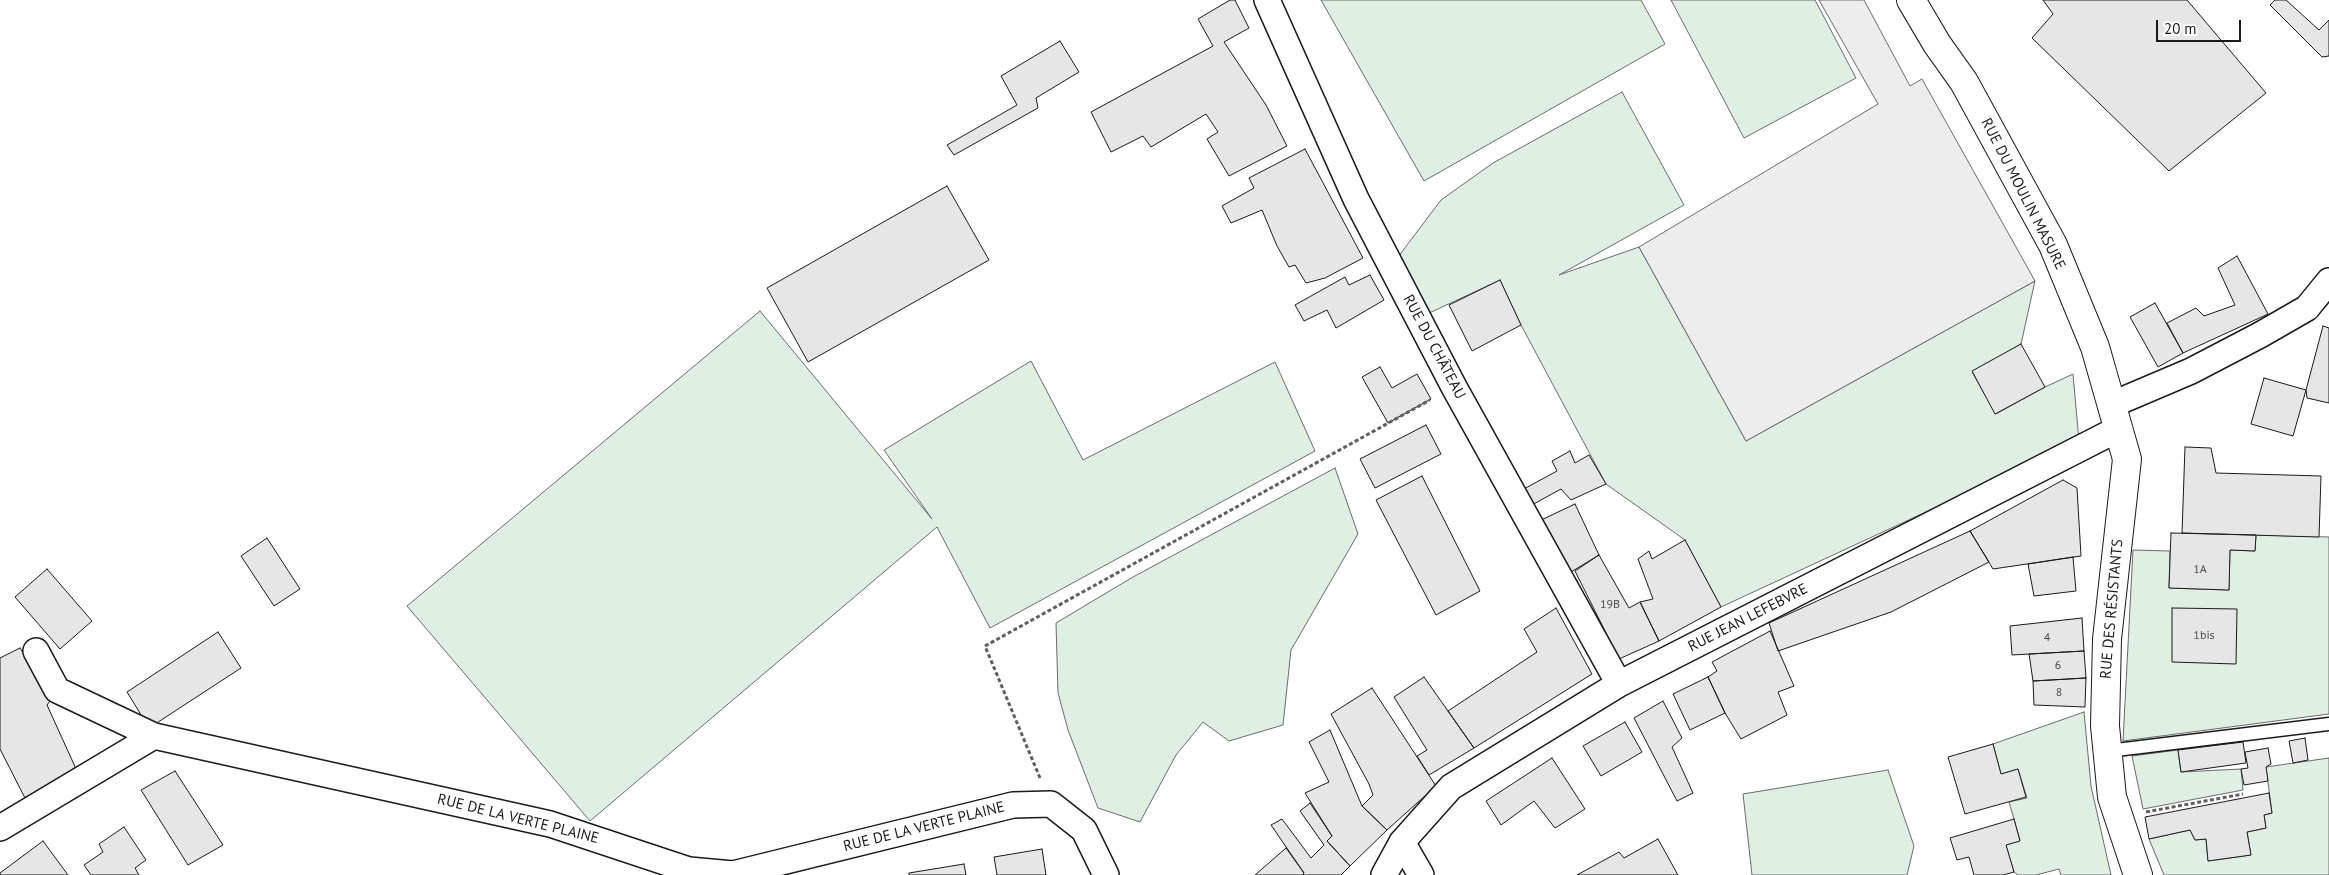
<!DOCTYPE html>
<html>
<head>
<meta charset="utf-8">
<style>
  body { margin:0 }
  #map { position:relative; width:2329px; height:875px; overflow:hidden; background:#fff; font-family:"PT Sans",sans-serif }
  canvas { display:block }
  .scale { position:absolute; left:2156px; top:20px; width:85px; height:22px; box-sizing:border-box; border:2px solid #1a1a1a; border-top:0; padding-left:6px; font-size:15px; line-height:18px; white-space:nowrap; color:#1a1a1a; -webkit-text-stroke:4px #fff; paint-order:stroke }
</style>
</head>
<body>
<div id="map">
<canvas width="2329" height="875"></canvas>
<div class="scale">20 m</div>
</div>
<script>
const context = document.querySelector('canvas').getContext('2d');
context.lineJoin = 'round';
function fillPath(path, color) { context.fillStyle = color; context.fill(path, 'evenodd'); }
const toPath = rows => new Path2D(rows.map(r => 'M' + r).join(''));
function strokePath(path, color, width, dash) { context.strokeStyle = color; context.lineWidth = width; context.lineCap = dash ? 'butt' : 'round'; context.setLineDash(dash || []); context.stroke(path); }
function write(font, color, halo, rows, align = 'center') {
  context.font = font + ' "PT Sans",sans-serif'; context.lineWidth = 4; context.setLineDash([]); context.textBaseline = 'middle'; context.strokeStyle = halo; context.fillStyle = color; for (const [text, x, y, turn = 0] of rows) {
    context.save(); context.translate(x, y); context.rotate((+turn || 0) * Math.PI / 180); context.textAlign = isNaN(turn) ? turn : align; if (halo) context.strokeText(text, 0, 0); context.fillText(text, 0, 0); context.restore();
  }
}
const green = toPath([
  [1321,0,1641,0,1665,44,1424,181,1321,0],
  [1671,0,1815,0,1856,78,1744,138,1671,0],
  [1622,92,1684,205,1559,275,1639,247,1746,441,2035,281,2021,344,1972,372,1996,414,2045,387,2073,374,2079,441,1721,607,1685,540,1606,484,1521,325,1500,280,1425,315,1398,257,1441,200,1493,163,1622,92],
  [760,311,932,519,884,450,1031,361,1083,460,1275,362,1315,451,990,628,937,527,590,821,407,606,760,311],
  [1335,468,1358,534,1291,650,1283,725,1229,741,1203,722,1176,755,1140,822,1098,808,1068,730,1058,693,1056,623,1133,577,1335,468],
  [2256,535,2329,537,2329,714,2123,741,2133,550,2170,551,2169,588,2229,590,2230,550,2255,551,2256,535],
  [2084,712,2091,786,2111,875,2061,875,2059,869,2036,875,2018,875,2014,872,2006,845,2020,840,2009,802,2027,798,2018,769,2001,774,1993,744,2084,712],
  [2178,750,2181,772,2241,769,2243,790,2143,809,2132,756,2178,750],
  [2329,758,2329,875,2164,875,2149,839,2190,830,2195,840,2206,839,2208,861,2251,855,2247,832,2266,828,2264,815,2272,813,2266,767,2329,758],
  [1888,770,1914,846,1907,875,1752,875,1743,794,1888,770]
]);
fillPath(green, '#e0efe3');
strokePath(green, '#6a6a6a', 1);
const parking = toPath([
  [1819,0,1864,0,1910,86,1922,79,2035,281,1746,441,1639,247,1878,104,1819,0]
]);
fillPath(parking, '#ededed');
strokePath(parking, '#6a6a6a', 1);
const building = toPath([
  [1230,0,1235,0,1249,28,1224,42,1266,105,1287,146,1229,176,1207,139,1218,132,1206,114,1151,147,1143,136,1111,152,1091,112,1213,46,1198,19,1230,0],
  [2043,0,2187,0,2266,93,2169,171,2032,38,2053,14,2043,0],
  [2275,0,2286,0,2319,30,2329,20,2329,56,2322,57,2270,5,2275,0],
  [1060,41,1079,72,1036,98,1038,108,954,155,947,145,1017,105,1001,76,1060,41],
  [1305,149,1363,258,1325,278,1306,283,1295,265,1289,267,1277,246,1262,210,1231,223,1222,206,1254,188,1249,178,1305,149],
  [947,186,989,260,808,362,767,288,947,186],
  [2237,256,2268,314,2183,353,2167,323,2196,308,2204,316,2235,305,2218,268,2237,256],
  [1370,275,1384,300,1336,328,1327,310,1304,321,1295,305,1345,277,1349,285,1370,275],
  [1500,280,1521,325,1472,351,1449,305,1500,280],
  [2155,303,2183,353,2158,367,2130,317,2155,303],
  [2323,326,2329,328,2329,403,2307,398,2306,390,2323,326],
  [2021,344,2045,387,1995,414,1972,371,2021,344],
  [1380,367,1392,388,1417,374,1431,399,1388,423,1362,377,1380,367],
  [2264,378,2306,390,2293,436,2251,424,2264,378],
  [1426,425,1441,454,1375,488,1360,459,1426,425],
  [2185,447,2211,448,2216,473,2321,476,2319,537,2182,533,2185,447],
  [1570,451,1575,463,1589,455,1606,484,1571,500,1561,489,1530,506,1522,490,1557,471,1552,461,1570,451],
  [1422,476,1480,591,1436,615,1376,500,1422,476],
  [2063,480,2077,488,2081,556,1993,569,1970,531,2063,480],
  [1575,504,1599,555,1566,575,1537,522,1575,504],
  [1970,531,1989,562,1891,612,1778,651,1769,623,1970,531],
  [2171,533,2256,535,2255,551,2230,550,2229,590,2169,588,2171,533],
  [267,538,300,589,274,606,241,556,267,538],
  [1685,540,1721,607,1659,641,1640,602,1653,599,1638,559,1649,551,1652,559,1685,540],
  [1599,555,1629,608,1640,602,1659,641,1619,659,1575,571,1599,555],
  [2073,557,2076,591,2034,596,2028,564,2073,557],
  [47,569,92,621,60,649,15,597,47,569],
  [1556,608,1592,674,1474,748,1448,711,1537,652,1524,629,1556,608],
  [2172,608,2237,609,2236,664,2172,662,2172,608],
  [2082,618,2084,651,2012,655,2010,626,2082,618],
  [1770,631,1794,686,1778,692,1787,715,1741,739,1725,713,1708,677,1717,671,1712,662,1770,631],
  [218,632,241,668,149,728,127,692,218,632],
  [20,648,52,698,47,705,77,771,27,802,0,749,0,658,20,648],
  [2084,651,2086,678,2033,681,2029,654,2084,651],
  [1424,677,1474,748,1429,775,1417,756,1427,750,1394,697,1424,677],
  [1708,677,1725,713,1690,730,1673,694,1708,677],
  [2086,678,2085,707,2034,705,2033,681,2086,678],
  [1372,688,1436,786,1387,830,1362,806,1373,795,1369,784,1331,714,1372,688],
  [1663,701,1682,738,1672,747,1693,793,1677,801,1634,718,1663,701],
  [1625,722,1642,752,1601,776,1583,746,1625,722],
  [1330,730,1362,806,1387,830,1350,866,1327,841,1332,836,1305,793,1329,782,1309,742,1330,730],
  [2305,738,2308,760,2293,763,2289,741,2305,738],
  [2243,742,2246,763,2181,772,2178,750,2243,742],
  [1993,744,2001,774,2018,769,2026,797,1965,814,1948,757,1993,744],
  [2268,748,2271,764,2266,767,2268,781,2244,785,2241,769,2248,768,2245,752,2268,748],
  [1552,758,1585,809,1555,828,1534,801,1501,825,1486,801,1552,758],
  [175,771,223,845,188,865,141,790,175,771],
  [2269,793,2272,813,2264,815,2266,828,2247,832,2251,855,2208,861,2206,839,2195,840,2190,830,2149,839,2145,817,2269,793],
  [1310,803,1332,836,1327,841,1350,866,1341,875,1302,875,1304,873,1271,825,1282,819,1311,858,1324,845,1300,811,1310,803],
  [2014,819,2020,841,2006,845,2014,872,2003,875,1974,875,1969,857,1957,860,1950,838,2014,819],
  [124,827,146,860,135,868,139,875,91,875,84,865,103,852,99,844,124,827],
  [1658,839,1678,875,1577,875,1619,852,1624,858,1658,839],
  [43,841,68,875,0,875,0,873,43,841],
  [1286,848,1304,873,1302,875,1255,875,1286,848],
  [1042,849,1046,875,997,875,994,857,1042,849],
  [964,864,966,875,909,875,909,873,964,864]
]);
fillPath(building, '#e6e6e6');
strokePath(building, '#1a1a1a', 1);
const service = toPath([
  [2108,751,2329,724]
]);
const minor = toPath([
  [1267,0,1356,199,1454,387,1619,684],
  [2111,405,2191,371,2260,335,2307,308,2329,281],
  [36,651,57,690,154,736],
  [0,828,154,736,550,824,689,870,733,874,1013,805,1051,804,1084,830,1106,875],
  [1402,842,1421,875],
  [1384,875,1402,842,1451,787,1619,684,2118,429]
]);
const secondary = toPath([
  [1911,0,1937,44,1964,82,2053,245,2095,347,2127,459,2107,639,2105,726,2112,797,2138,875]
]);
strokePath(service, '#1a1a1a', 15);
strokePath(minor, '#1a1a1a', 28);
strokePath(secondary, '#1a1a1a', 30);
strokePath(toPath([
  [1040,778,985,646,1430,400],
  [2146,812,2243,794]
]), '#5f5f5f', 3, [4, 2.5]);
strokePath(service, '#fff', 12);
strokePath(minor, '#fff', 25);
strokePath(secondary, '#fff', 28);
write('12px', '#4d4d4d', null, [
  ["1A",2200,570],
  ["19B",1610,605],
  ["1bis",2204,636],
  ["4",2047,638],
  ["6",2058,666],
  ["8",2059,693]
]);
write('15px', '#1a1a1a', '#fff', [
  ["RUE DU MOULIN MASURE",2023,194,63],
  ["RUE DU CHÂTEAU",1434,347,62],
  ["RUE DES RÉSISTANTS",2112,609,-85],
  ["RUE JEAN LEFEBVRE",1748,618,-27],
  ["RUE DE LA VERTE PLAINE",518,819,14],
  ["RUE DE LA VERTE PLAINE",924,827,-14]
]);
</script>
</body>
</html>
